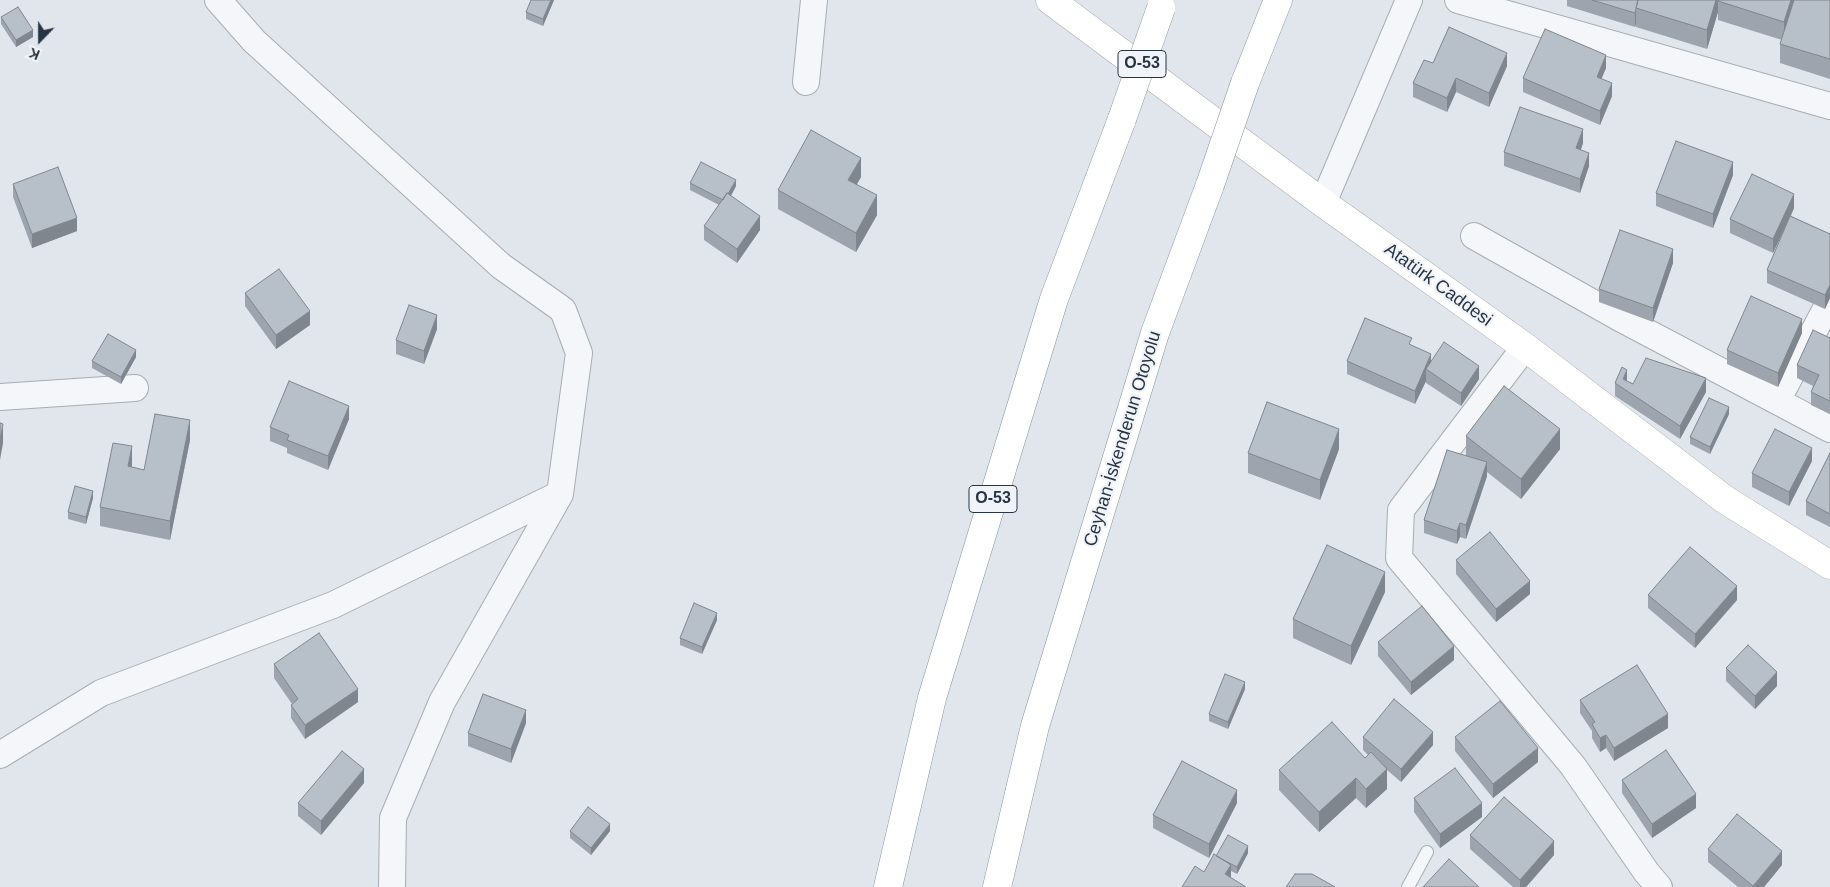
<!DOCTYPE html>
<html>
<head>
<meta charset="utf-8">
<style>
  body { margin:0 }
  #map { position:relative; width:1830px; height:887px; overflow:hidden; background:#e0e6eb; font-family:Arial,sans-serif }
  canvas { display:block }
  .north { position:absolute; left:15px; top:15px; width:50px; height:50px; -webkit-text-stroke:4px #f0f4f8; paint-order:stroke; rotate:202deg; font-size:14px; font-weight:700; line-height:20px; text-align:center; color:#273444 }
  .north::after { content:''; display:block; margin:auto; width:18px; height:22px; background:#273444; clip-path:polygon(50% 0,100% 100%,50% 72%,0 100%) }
</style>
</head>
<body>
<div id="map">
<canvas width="1830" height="887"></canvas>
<div class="north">K</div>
</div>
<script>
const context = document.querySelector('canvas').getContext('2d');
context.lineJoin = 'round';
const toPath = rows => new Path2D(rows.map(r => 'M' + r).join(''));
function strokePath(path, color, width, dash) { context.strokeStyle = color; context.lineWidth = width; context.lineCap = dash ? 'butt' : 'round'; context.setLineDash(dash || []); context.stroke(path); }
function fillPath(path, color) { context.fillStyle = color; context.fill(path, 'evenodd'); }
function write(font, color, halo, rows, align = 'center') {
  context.font = font + ' Arial,sans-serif'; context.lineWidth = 4.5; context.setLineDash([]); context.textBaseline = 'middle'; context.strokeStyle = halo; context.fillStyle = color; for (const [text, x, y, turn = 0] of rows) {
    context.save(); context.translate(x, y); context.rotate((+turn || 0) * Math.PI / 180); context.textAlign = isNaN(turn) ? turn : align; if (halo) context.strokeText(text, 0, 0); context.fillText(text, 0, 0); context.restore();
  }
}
const lane = toPath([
  [1408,887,1427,852]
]);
const street = toPath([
  [218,0,254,41,501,266,563,310,579,353,560,494,442,702,393,818,392,887],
  [1458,0,1830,106],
  [806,82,814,0],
  [1323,203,1409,0],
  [1474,236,1618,317,1830,429],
  [1525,347,1401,510,1399,558,1573,766,1647,873,1659,887],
  [0,397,135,388],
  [1777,401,1830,301],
  [0,755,101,693,333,605,560,494]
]);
const secondary = toPath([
  [1050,0,1323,203,1525,347,1724,499,1830,565]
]);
const highway = toPath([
  [1245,83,1278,0],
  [888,887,932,698,1054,299,1122,119],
  [997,887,1035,726,1155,333,1210,185]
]);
strokePath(lane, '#a5adb6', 14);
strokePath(street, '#a5adb6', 28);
strokePath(secondary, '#a5adb6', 29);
strokePath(highway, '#8694a3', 29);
strokePath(lane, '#f4f6f9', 12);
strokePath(street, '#f4f6f9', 26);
strokePath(secondary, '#fff', 28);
strokePath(highway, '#fff', 28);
const highwayBridge = toPath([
  [1122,119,1161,8],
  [1210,185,1245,83]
]);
strokePath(highwayBridge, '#8694a3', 29, []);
strokePath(highwayBridge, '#fff', 28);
fillPath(toPath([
  [554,0,543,26,526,19,526,12],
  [1567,0,1830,0,1830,79,1780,63,1780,44,1782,40,1718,20,1718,12,1707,49,1636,27,1636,24,1635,27,1567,6],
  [1,17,33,37,16,47,1,24],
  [1433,63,1507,66,1489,107,1456,92,1447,112,1413,97,1413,83],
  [1606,68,1601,78,1612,96,1600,125,1523,92,1523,78],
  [1583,143,1581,150,1589,166,1580,193,1504,166,1504,152],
  [1733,175,1713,228,1656,206,1656,193],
  [861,177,857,184,877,215,856,252,778,209,778,190],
  [690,183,736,186,731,196,760,230,737,263,704,240,704,226,719,205,690,190],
  [13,184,77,231,32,248,13,197],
  [1794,208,1791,216,1830,234,1830,298,1825,309,1767,283,1767,270,1790,217,1773,253,1730,233,1730,219],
  [1673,263,1653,322,1599,302,1599,289],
  [245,293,310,325,276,349,245,306],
  [437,329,424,364,396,354,396,340],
  [1802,333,1778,387,1727,364,1727,350],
  [1830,338,1830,414,1811,405,1811,392,1813,386,1797,378,1797,365],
  [136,357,121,384,92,368,92,361],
  [1347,361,1431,361,1479,379,1461,406,1426,383,1426,381,1415,404,1347,374],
  [1627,381,1633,384,1706,392,1680,439,1615,396,1615,383],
  [1729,414,1710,454,1690,444,1690,437],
  [349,419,328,470,287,453,287,448,270,441,270,427],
  [1466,436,1560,449,1521,499,1487,472,1487,476,1466,539,1460,537,1457,544,1424,533,1424,520,1466,455],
  [190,440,170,540,100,526,100,507,132,467,144,470],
  [1339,449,1320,500,1248,473,1248,453],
  [1830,453,1830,527,1806,515,1806,501],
  [1812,461,1789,506,1752,487,1752,473],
  [93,498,86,524,68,519,68,512],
  [1456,560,1530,594,1496,622,1456,574],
  [1385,592,1351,665,1293,638,1293,619],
  [1648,595,1737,600,1695,648,1648,608],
  [717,620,702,654,680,645,680,638],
  [1378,642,1454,660,1411,695,1378,656],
  [274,664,358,702,305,739,291,718,291,705,292,704,274,678],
  [1726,668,1777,686,1755,709,1726,681],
  [1245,689,1228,729,1209,721,1209,714],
  [1580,700,1668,728,1614,761,1606,748,1600,752,1592,738,1592,731,1580,713],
  [526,723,511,763,468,746,468,733],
  [1363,737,1433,745,1401,782,1387,770,1387,789,1366,808,1356,798,1319,832,1279,790,1279,770,1365,758,1368,755,1363,750],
  [1455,737,1538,762,1493,798,1455,751],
  [1622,780,1696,808,1652,838,1622,793],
  [364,783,321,835,298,816,298,803],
  [1414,798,1482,817,1440,848,1414,812],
  [1237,803,1209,858,1153,828,1153,815],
  [570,831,610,831,591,855,570,838],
  [1470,835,1554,855,1526,887,1513,887,1470,849],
  [1708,849,1782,865,1764,887,1738,887,1708,862],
  [1248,853,1237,874,1231,871,1216,856]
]), '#9da4ad');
fillPath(toPath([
  [551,0,554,0,543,26,543,19],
  [1716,0,1722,0,1718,1,1718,12,1707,49,1707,30],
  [1791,0,1797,0,1784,41,1784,22],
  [1636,11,1636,24,1635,27,1635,13],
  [33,30,33,37,16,47,16,40],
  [1507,53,1507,66,1489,107,1489,93],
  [1606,55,1606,68,1597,90,1597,77],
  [1456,78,1456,92,1447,112,1447,98],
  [1612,83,1612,96,1600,125,1600,111],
  [1583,129,1583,143,1576,162,1576,148],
  [1589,153,1589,166,1580,193,1580,179],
  [861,158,861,177,848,199,848,180],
  [1733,162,1733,175,1713,228,1713,214],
  [736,180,736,186,724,208,724,201],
  [1794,194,1794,208,1773,253,1773,239],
  [877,195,877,215,856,252,856,233],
  [760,216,760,230,737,263,737,249],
  [77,218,77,231,32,248,32,234],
  [1673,249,1673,263,1653,322,1653,308],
  [1830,285,1830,298,1825,309,1825,295],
  [310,311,310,325,276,349,276,335],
  [437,315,437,329,424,364,424,351],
  [1802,319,1802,333,1778,387,1778,373],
  [136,350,136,357,121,384,121,377],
  [1431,354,1431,367,1426,369,1426,381,1415,404,1415,391],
  [1479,366,1479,379,1461,406,1461,393],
  [1627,370,1627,383,1623,379],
  [1706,378,1706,392,1680,439,1680,426],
  [349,406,349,419,328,470,328,456],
  [1729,407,1729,414,1710,454,1710,447],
  [190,420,190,440,170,540,170,521],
  [3,424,3,443,0,460,0,440],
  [1339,429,1339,449,1320,500,1320,480],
  [1560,429,1560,449,1521,499,1521,479],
  [132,446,132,466,128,486,128,466],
  [1812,448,1812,461,1789,506,1789,492],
  [1487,462,1487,476,1466,539,1466,525],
  [93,491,93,498,86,524,86,517],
  [1460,523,1460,537,1457,544,1457,531],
  [1385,572,1385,592,1351,665,1351,646],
  [1530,581,1530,594,1496,622,1496,609],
  [1737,586,1737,600,1695,648,1695,634],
  [717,613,717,620,702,654,702,647],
  [1454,646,1454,660,1411,695,1411,682],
  [1777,672,1777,686,1755,709,1755,696],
  [1245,682,1245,689,1228,729,1228,722],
  [358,689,358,702,305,739,305,725],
  [526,710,526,723,511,763,511,749],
  [1668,714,1668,728,1614,761,1614,748],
  [1433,732,1433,745,1401,782,1401,769],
  [1606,735,1606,748,1600,752,1600,738],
  [1538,748,1538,762,1493,798,1493,784],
  [364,769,364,783,321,835,321,821],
  [1387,769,1387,789,1366,808,1366,789],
  [1356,778,1356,798,1319,832,1319,812],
  [1237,790,1237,803,1209,858,1209,844],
  [1696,794,1696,808,1652,838,1652,824],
  [1482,803,1482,817,1440,848,1440,834],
  [610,824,610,831,591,855,591,848],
  [1554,841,1554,855,1526,887,1520,887,1520,880],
  [1248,846,1248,853,1237,874,1237,867],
  [1782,851,1782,865,1764,887,1753,887],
  [1231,865,1231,878,1225,874]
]), '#80868d');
const building = toPath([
  [531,0,551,0,543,19,526,12,531,0],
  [1592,0,1638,0,1635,13,1592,0],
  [1638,0,1716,0,1707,30,1636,8,1638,0],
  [1719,0,1791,0,1784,22,1718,1,1719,0],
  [1794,0,1830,0,1830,59,1780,44,1794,0],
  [18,7,33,30,16,40,1,17,18,7],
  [1449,27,1507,53,1489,93,1456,78,1447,98,1413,83,1424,60,1433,63,1449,27],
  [1545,29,1606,55,1597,77,1612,83,1600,111,1523,78,1545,29],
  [1520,107,1583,129,1576,148,1589,153,1580,179,1504,152,1520,107],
  [811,130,861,158,848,180,877,195,856,233,778,190,811,130],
  [1676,141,1733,162,1713,214,1656,193,1676,141],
  [701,162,736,180,728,194,727,193,723,200,690,183,701,162],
  [58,167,77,218,32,234,13,184,58,167],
  [1752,174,1794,194,1773,239,1730,219,1752,174],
  [727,193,760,216,737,249,704,226,727,193],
  [1790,216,1830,234,1830,285,1825,295,1767,270,1790,216],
  [1620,230,1673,249,1653,308,1599,289,1620,230],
  [279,269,310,311,276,335,245,293,279,269],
  [1751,296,1802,319,1778,373,1727,350,1751,296],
  [409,305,437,315,424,351,396,340,409,305],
  [1365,318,1412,338,1409,344,1431,354,1415,391,1347,361,1365,318],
  [1813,330,1830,338,1830,401,1811,392,1819,375,1797,365,1813,330],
  [108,334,136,350,121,377,92,361,108,334],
  [1444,342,1479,366,1461,393,1426,369,1444,342],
  [1646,358,1706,378,1680,426,1615,383,1622,367,1627,370,1623,379,1633,384,1646,358],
  [289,381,349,406,328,456,287,440,289,435,270,427,289,381],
  [1504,386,1560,429,1521,479,1466,436,1504,386],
  [1709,398,1729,407,1710,447,1690,437,1709,398],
  [1267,402,1339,429,1320,480,1248,453,1267,402],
  [155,414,190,420,170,521,100,507,113,443,132,446,128,466,144,470,155,414],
  [0,423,3,424,0,440,0,423],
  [1775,429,1812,448,1789,492,1752,473,1775,429],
  [1447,450,1487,462,1466,525,1460,523,1457,531,1424,520,1447,450],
  [1830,453,1830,514,1806,501,1830,453],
  [75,486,93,491,86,517,68,512,75,486],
  [1490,532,1530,581,1496,609,1456,560,1490,532],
  [1327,545,1385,572,1351,646,1293,619,1327,545],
  [1690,547,1737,586,1695,634,1648,595,1690,547],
  [694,603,717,613,702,647,680,638,694,603],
  [1422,606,1454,646,1411,682,1378,642,1422,606],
  [319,633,358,689,305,725,291,705,298,699,274,664,319,633],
  [1748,645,1777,672,1755,696,1726,668,1748,645],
  [1637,665,1668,714,1614,748,1606,735,1600,738,1592,724,1595,722,1580,700,1637,665],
  [1225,674,1245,682,1228,722,1209,714,1225,674],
  [483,694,526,710,511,749,468,733,483,694],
  [1394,699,1433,732,1401,769,1363,737,1394,699],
  [1500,701,1538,748,1493,784,1455,737,1500,701],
  [1332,722,1365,758,1371,752,1387,769,1366,789,1356,778,1319,812,1279,770,1332,722],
  [1666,750,1696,794,1652,824,1622,780,1666,750],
  [342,751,364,769,321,821,298,803,342,751],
  [1182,761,1237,790,1209,844,1153,815,1182,761],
  [1455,768,1482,803,1440,834,1414,798,1455,768],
  [1504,797,1554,841,1520,880,1470,835,1504,797],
  [588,807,610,824,591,848,570,831,588,807],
  [1737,814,1782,851,1753,886,1708,849,1737,814],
  [1228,835,1248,846,1237,867,1216,856,1228,835],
  [1214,854,1231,865,1225,874,1246,887,1182,887,1195,866,1204,872,1214,854],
  [1449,859,1479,887,1423,887,1449,859],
  [1295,874,1312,874,1335,887,1286,887,1295,874]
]);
fillPath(building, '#b7bfc9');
strokePath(building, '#80868d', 1);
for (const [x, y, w] of [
  [1142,64,48],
  [993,499,48]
]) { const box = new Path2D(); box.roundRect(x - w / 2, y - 13.5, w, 27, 4); context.fillStyle = '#f0f4f8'; context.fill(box); strokePath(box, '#273444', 1); }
write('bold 16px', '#273444', null, [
  ["O-53",1142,64],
  ["O-53",993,499]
]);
write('18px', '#273444', '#f0f4f8', [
  ["Atatürk Caddesi",1438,285,36],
  ["Ceyhan-İskenderun Otoyolu",1123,439,-73]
]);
</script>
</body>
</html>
